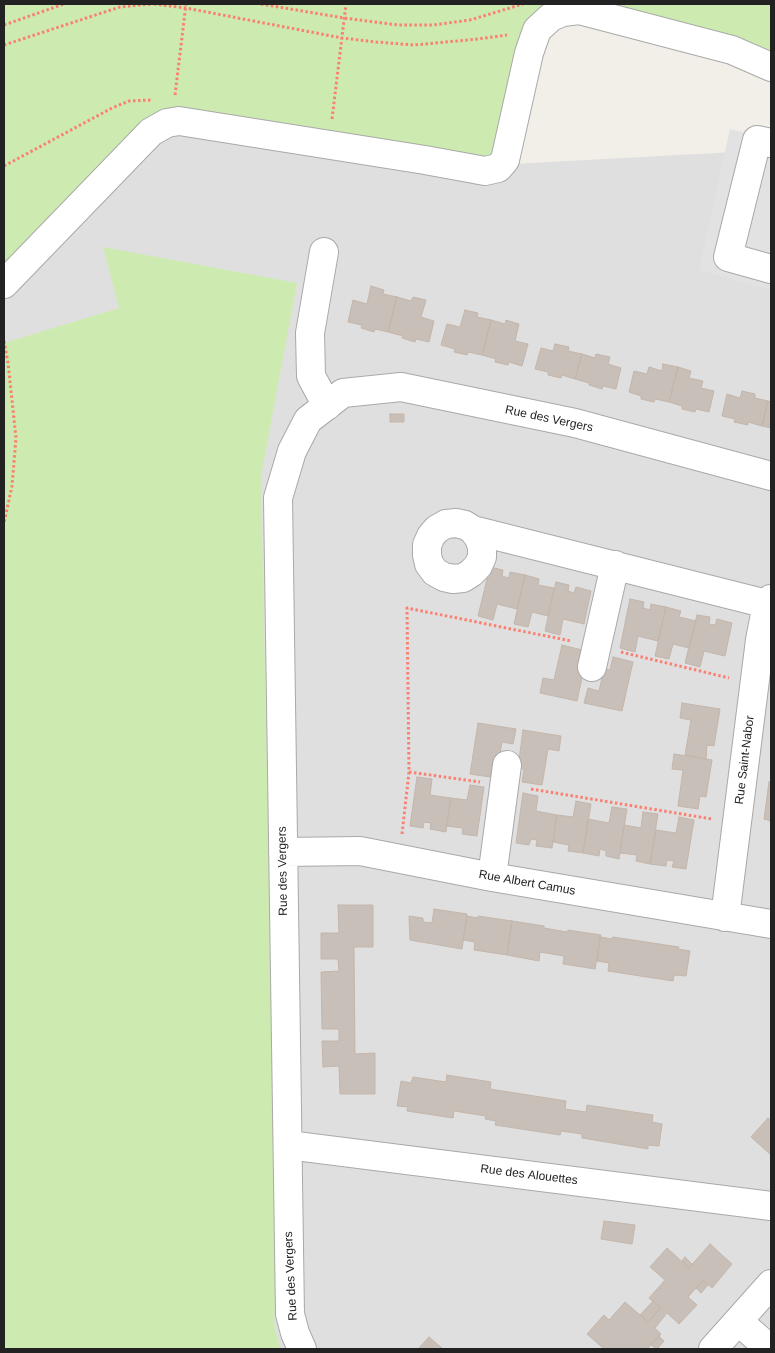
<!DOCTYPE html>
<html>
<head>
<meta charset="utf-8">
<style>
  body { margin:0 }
  #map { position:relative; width:775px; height:1353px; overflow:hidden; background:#f2efe9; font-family:Helvetica,sans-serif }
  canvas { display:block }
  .frame { position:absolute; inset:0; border:5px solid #222; pointer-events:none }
</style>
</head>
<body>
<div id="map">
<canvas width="775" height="1353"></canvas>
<div class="frame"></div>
</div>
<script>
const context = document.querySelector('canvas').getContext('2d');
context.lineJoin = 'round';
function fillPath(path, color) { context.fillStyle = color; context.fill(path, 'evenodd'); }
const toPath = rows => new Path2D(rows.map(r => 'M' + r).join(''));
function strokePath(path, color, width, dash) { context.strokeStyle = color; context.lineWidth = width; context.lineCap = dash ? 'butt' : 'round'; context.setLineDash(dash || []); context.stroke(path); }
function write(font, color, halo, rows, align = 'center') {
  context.font = font + ' Helvetica,sans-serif'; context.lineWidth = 4; context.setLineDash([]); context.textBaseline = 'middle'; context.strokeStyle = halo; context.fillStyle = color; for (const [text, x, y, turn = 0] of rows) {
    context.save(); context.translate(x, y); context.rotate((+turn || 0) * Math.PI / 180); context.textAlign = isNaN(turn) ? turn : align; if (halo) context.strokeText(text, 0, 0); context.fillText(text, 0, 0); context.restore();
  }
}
fillPath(toPath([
  [157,113,494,165,771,150,771,1349,4,1349,4,287]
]), '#e0dfdf');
fillPath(toPath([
  [4,4,546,4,494,165,157,113,4,287],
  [591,4,771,4,771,54],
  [103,247,297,283,261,476,277,1271,274,1323,280,1349,4,1349,4,343,119,308]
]), '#cdebb0');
fillPath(toPath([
  [730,129,771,139,771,290,699,270]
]), '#e2e2e2');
const building = toPath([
  [371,286,384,290,383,294,397,297,388,332,375,329,374,332,361,328,362,325,348,322,353,300,367,304,371,286],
  [397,297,411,301,413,297,426,300,421,317,434,321,429,342,416,339,415,342,402,338,403,336,388,332,397,297],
  [465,310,478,313,477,317,491,320,482,355,468,352,467,355,454,352,455,349,441,345,447,324,460,327,465,310],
  [491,320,505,324,506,320,519,324,515,341,528,344,522,366,509,362,508,365,495,362,496,359,482,355,491,320],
  [555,344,569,347,568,351,582,354,575,379,562,375,561,378,548,375,548,372,535,369,541,348,553,351,555,344],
  [582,354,595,358,596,354,610,357,608,364,621,368,616,389,603,386,602,389,589,385,589,383,575,379,582,354],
  [663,364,678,367,669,402,655,399,654,402,641,399,641,396,629,392,634,371,647,374,649,367,662,371,663,364],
  [678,367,691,371,689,378,703,381,701,388,714,391,709,412,696,409,695,412,682,409,682,406,669,402,678,367],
  [742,391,755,394,755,398,768,401,762,426,748,422,748,425,734,422,735,419,722,416,727,394,740,398,742,391],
  [768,401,771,402,771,428,762,426,768,401],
  [390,414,404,414,404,422,390,422,390,414],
  [490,567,503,570,502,576,509,578,510,572,525,575,517,609,497,604,493,620,478,616,490,567],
  [525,575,539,579,538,585,554,588,548,616,532,612,528,627,514,624,525,575],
  [556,582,569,585,568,591,574,593,576,587,591,591,584,624,563,619,560,635,545,631,556,582],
  [630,599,644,602,643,608,650,610,651,604,666,607,658,641,638,636,635,652,620,648,630,599],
  [666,607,681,611,679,617,696,621,689,648,673,644,669,659,655,656,666,607],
  [697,615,710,617,709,624,715,625,717,619,732,623,725,656,704,651,700,667,685,663,697,615],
  [562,645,582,650,585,664,577,701,540,693,543,678,554,680,562,645],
  [613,657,633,662,622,711,584,703,588,688,599,691,604,669,610,670,613,657],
  [682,703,720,709,714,746,707,745,706,759,685,755,691,720,680,718,682,703],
  [478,723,516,729,513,744,502,742,498,765,492,764,490,777,470,774,478,723],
  [523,730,561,736,559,751,548,749,542,785,522,782,524,769,518,768,523,730],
  [674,754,712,760,706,797,700,796,698,809,678,806,683,770,672,769,674,754],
  [417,777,432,779,430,795,451,798,446,832,430,829,431,823,424,822,423,828,410,826,417,777],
  [769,782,771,782,771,821,764,819,769,782],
  [470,785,484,787,477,836,462,834,463,828,446,826,451,798,467,800,470,785],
  [523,793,538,796,536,811,557,815,552,848,536,846,537,840,531,839,529,845,516,843,523,793],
  [576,801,591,804,583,853,568,851,569,845,553,842,557,815,573,817,576,801],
  [612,807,627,809,619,859,606,856,606,851,600,849,599,856,583,853,588,819,609,823,612,807],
  [643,812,658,814,650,864,636,861,637,855,620,853,624,825,641,828,643,812],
  [679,817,694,820,686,869,672,867,674,861,667,860,666,866,650,864,656,830,676,833,679,817],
  [338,905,373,905,373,947,354,947,355,1054,375,1053,375,1094,340,1094,339,1066,323,1067,322,1041,339,1041,339,1029,322,1029,321,972,339,971,338,959,321,959,321,933,339,933,338,905],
  [434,909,467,914,462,949,410,940,409,916,423,918,423,922,432,923,434,909],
  [467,916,478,918,478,916,512,921,507,955,474,950,475,942,463,940,467,916],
  [512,921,544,926,544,928,567,932,568,930,601,935,595,969,563,964,564,956,540,952,539,961,507,955,512,921],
  [600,937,612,939,613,937,679,947,678,949,690,951,686,976,674,975,673,981,608,971,609,963,597,961,600,937],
  [447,1075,491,1082,490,1089,566,1101,565,1109,586,1112,587,1105,653,1115,652,1122,662,1124,659,1146,648,1145,648,1149,582,1138,582,1134,561,1131,560,1135,495,1125,496,1121,485,1119,486,1116,454,1111,453,1118,407,1111,408,1107,397,1106,401,1081,411,1083,413,1077,446,1082,447,1075],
  [768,1118,771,1121,771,1155,751,1137,768,1118],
  [604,1221,635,1225,632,1244,601,1239,604,1221],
  [710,1244,732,1264,712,1288,703,1280,688,1297,697,1305,679,1324,667,1313,655,1328,661,1334,647,1349,641,1349,639,1348,638,1349,604,1349,587,1334,604,1315,609,1320,625,1302,648,1322,661,1308,649,1298,665,1280,650,1267,667,1248,689,1268,710,1244],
  [685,1257,692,1264,689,1268,682,1261,685,1257],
  [703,1280,708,1285,701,1293,696,1288,703,1280],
  [653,1301,661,1308,648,1322,640,1315,653,1301],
  [659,1336,664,1341,657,1349,651,1345,659,1336],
  [429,1337,443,1349,418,1349,429,1337]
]);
fillPath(building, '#c7bfb8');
strokePath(building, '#c4b6ab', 1);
const minor = toPath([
  [771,143,757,140,728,257,771,269],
  [324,252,310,333,311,376,327,406],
  [4,284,151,132,167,123,179,121,425,160,485,171,498,168,505,160,529,53,537,30,551,17,563,12,579,10,732,50,771,67],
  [473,530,479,538,482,547,482,557,478,566,471,573,463,578,453,579,444,577,435,572,429,564,427,555,427,545,431,536,437,529,446,524,456,523,465,525,473,530,767,604],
  [592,667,615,565],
  [283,852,360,851,492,877,771,924],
  [492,877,507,765],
  [725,917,760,640,767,604,771,599],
  [288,1145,771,1206],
  [738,1321,770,1349],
  [302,1349,295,1333,290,1314,278,498,292,451,308,420,343,393,401,387,575,423,771,476],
  [713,1349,771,1284]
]);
strokePath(minor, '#a9a9a9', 30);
strokePath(toPath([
  [154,4,186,8,342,38,376,42,414,45,478,39,507,35],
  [261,4,344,18,398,25,433,25,470,20,523,4],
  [4,25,64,4],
  [4,45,120,7,152,4],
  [175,95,186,4],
  [332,119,346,4],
  [4,166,112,108,129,101,151,100],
  [4,341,8,363,16,438,12,486,4,523],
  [621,652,729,678],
  [409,772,480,782],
  [531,789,712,819],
  [402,834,409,772,407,608,571,641]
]), '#fa8072', 3, [2.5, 2.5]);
strokePath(minor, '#fff', 28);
write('12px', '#222', '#fff', [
  ["Rue des Vergers",549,419,12],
  ["Rue Saint-Nabor",745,760,-83],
  ["Rue des Vergers",283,871,-91],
  ["Rue Albert Camus",527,883,10],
  ["Rue des Alouettes",529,1175,7],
  ["Rue des Vergers",291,1276,-93]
]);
</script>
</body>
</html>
